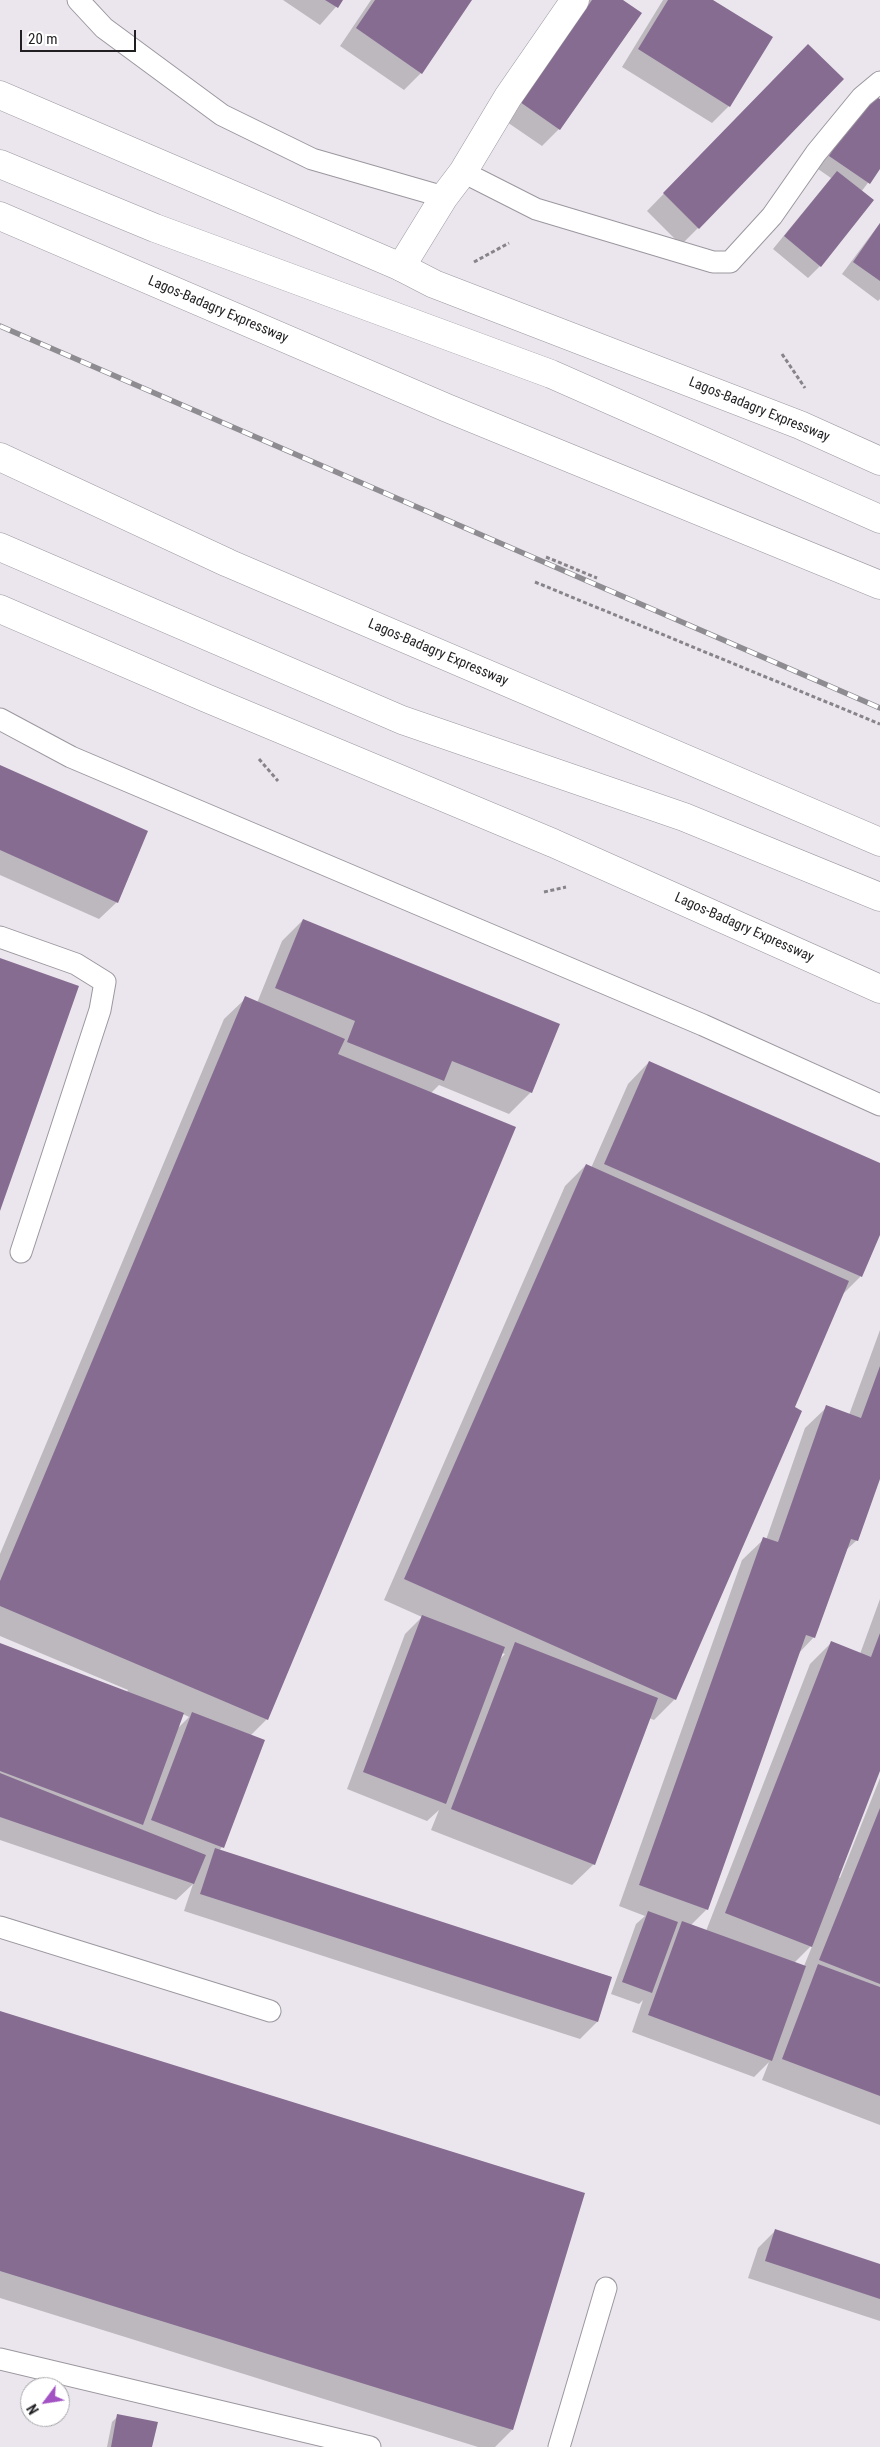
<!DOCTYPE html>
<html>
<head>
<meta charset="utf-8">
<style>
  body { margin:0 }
  #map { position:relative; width:880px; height:2447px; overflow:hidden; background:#ebe6ee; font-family:"Roboto Condensed",sans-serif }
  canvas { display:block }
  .north { position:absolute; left:20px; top:2377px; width:50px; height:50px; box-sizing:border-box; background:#fff; border:1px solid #a6a5a7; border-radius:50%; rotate:239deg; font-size:14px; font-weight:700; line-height:20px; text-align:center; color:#211f22 }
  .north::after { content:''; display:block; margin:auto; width:18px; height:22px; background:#a252c3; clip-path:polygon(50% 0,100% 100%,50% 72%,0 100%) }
  .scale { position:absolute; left:20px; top:30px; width:116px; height:22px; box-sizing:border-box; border:2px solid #211f22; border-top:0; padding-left:6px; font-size:15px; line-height:18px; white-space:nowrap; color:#211f22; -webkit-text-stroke:4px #fff; paint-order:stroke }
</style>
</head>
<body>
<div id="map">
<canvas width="880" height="2447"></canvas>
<div class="north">N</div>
<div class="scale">20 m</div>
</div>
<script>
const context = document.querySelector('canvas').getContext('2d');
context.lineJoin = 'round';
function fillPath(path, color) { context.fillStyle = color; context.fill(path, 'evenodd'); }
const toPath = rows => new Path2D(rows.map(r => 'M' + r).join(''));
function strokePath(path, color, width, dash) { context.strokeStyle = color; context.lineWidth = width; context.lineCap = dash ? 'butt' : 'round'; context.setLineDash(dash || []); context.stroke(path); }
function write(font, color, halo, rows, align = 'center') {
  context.font = font + ' "Roboto Condensed",sans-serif'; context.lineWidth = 5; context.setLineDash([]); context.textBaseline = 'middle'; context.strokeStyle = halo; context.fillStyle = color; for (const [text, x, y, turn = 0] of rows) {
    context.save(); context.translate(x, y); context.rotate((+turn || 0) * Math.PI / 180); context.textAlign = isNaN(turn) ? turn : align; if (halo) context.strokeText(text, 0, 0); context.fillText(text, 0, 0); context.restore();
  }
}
fillPath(toPath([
  [283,0,342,0,320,25],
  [371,0,471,0,421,73,404,90,340,46],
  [589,0,621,0,559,129,542,146,504,120],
  [663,0,710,0,729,106,712,123,622,67],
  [791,63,698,228,681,245,647,211],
  [880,101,880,167,861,192,820,266,808,278,773,249,831,178,818,169,858,106],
  [880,223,880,299,878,301,842,274],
  [0,767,117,902,99,919,0,875],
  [303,920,531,1092,509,1114,439,1085,431,1093,267,1719,250,1736,263,1741,222,1847,219,1851,611,1977,597,2022,580,2039,184,1911,193,1884,176,1900,0,1840,0,1644,127,1692,128,1690,0,1636,0,1554,224,1019,246,998,257,1003,282,941],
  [183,1714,189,1717,177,1729],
  [649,1062,880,1164,880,1231,860,1277,842,1295,793,1408,675,1699,654,1720,649,1718,594,1864,572,1885,431,1830,439,1810,427,1821,347,1789,405,1634,422,1617,384,1600,565,1186,586,1165,591,1168,628,1084],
  [502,1653,505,1654,499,1660],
  [880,1330,880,1475,857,1540,845,1551,814,1637,798,1654,707,1909,691,1925,706,1931,810,1664,831,1643,860,1654,880,1599,880,1768,838,1877,840,1878,880,1778,880,2125,762,2080,769,2062,754,2077,632,2032,643,2000,639,2004,611,1994,636,1924,645,1916,619,1906,742,1560,764,1539,766,1540,805,1428,827,1407,849,1415],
  [813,1944,804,1966,794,1963],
  [0,2012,512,2430,495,2447,478,2447,0,2298],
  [775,2231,880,2265,880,2321,748,2278,758,2248],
  [118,2416,151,2447,107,2447,112,2422]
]), '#0003');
fillPath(toPath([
  [325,0,343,0,338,8],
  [375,0,472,0,422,74,356,28],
  [592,0,623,0,642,13,560,130,520,102],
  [668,0,713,0,773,37,730,107,638,49],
  [808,44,844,79,699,229,663,193],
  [870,93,880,99,880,169,870,184,829,156],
  [837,171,874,200,821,267,784,236],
  [880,223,880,281,853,262],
  [0,765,148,831,118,903,0,850],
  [303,919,560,1024,532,1093,452,1061,444,1081,347,1042,355,1021,275,988],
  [0,958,79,986,0,1211],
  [245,996,345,1039,338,1054,516,1127,268,1720,0,1606,0,1581],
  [649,1061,880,1163,880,1235,862,1277,604,1164],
  [586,1164,849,1281,795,1407,802,1411,676,1700,404,1579],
  [880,1366,880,1479,858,1541,851,1539,815,1638,806,1635,708,1910,639,1885,763,1537,778,1542,826,1405,861,1418],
  [422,1615,505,1647,446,1804,363,1772],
  [880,1633,880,1771,812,1947,725,1913,831,1641,871,1657],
  [515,1642,658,1698,595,1865,451,1809],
  [0,1643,184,1713,143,1825,0,1771],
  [192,1712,265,1740,224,1848,151,1820],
  [0,1773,206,1855,194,1884,0,1817],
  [880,1808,880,1984,819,1960],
  [215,1848,612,1977,598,2022,200,1894],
  [648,1911,678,1922,652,1993,622,1982],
  [682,1921,806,1966,772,2061,648,2015],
  [818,1964,880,1987,880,2096,782,2059],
  [0,2011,585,2193,513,2430,0,2271],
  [775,2229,880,2264,880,2299,765,2261],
  [117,2414,158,2422,152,2447,111,2447]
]), '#866c91');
const lane = toPath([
  [78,0,104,28,222,115,312,159,444,197],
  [463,172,536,209,713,262,730,262,772,216,816,153,862,97,880,82],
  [0,719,71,757,703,1025,880,1105],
  [0,937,76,964,105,982,100,1010,21,1252],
  [0,1927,270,2011],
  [0,2359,370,2447],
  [559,2447,606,2288]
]);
const street = toPath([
  [401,267,444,197,463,172,508,97,575,0]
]);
const primary = toPath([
  [0,95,401,267,434,284,800,425,880,461],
  [0,609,206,698,553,843,880,989]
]);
const highway = toPath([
  [0,164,155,228,551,374,880,519],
  [0,216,447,408,880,585],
  [0,457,228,563,880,842],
  [0,547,402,720,684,817,880,897]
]);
strokePath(lane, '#9c979f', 23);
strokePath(street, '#9c979f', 29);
strokePath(primary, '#9c979f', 29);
strokePath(highway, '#9c979f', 29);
strokePath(toPath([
  [474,262,509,243],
  [782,354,805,388],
  [546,557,597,578],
  [535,582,880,724],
  [259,759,278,781],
  [544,892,566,887]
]), '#878489', 3, [4, 2.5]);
strokePath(lane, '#fff', 21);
strokePath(street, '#fff', 28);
strokePath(primary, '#fff', 28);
strokePath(highway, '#fff', 28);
const rail = toPath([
  [0,326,880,708]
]);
strokePath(rail, '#8e8b91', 5.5);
strokePath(rail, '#fff', 4, [11]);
write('14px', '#211f22', '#fff', [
  ["Lagos-Badagry Expressway",218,310,23],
  ["Lagos-Badagry Expressway",759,410,22],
  ["Lagos-Badagry Expressway",438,653,23],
  ["Lagos-Badagry Expressway",744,928,24]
]);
</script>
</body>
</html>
